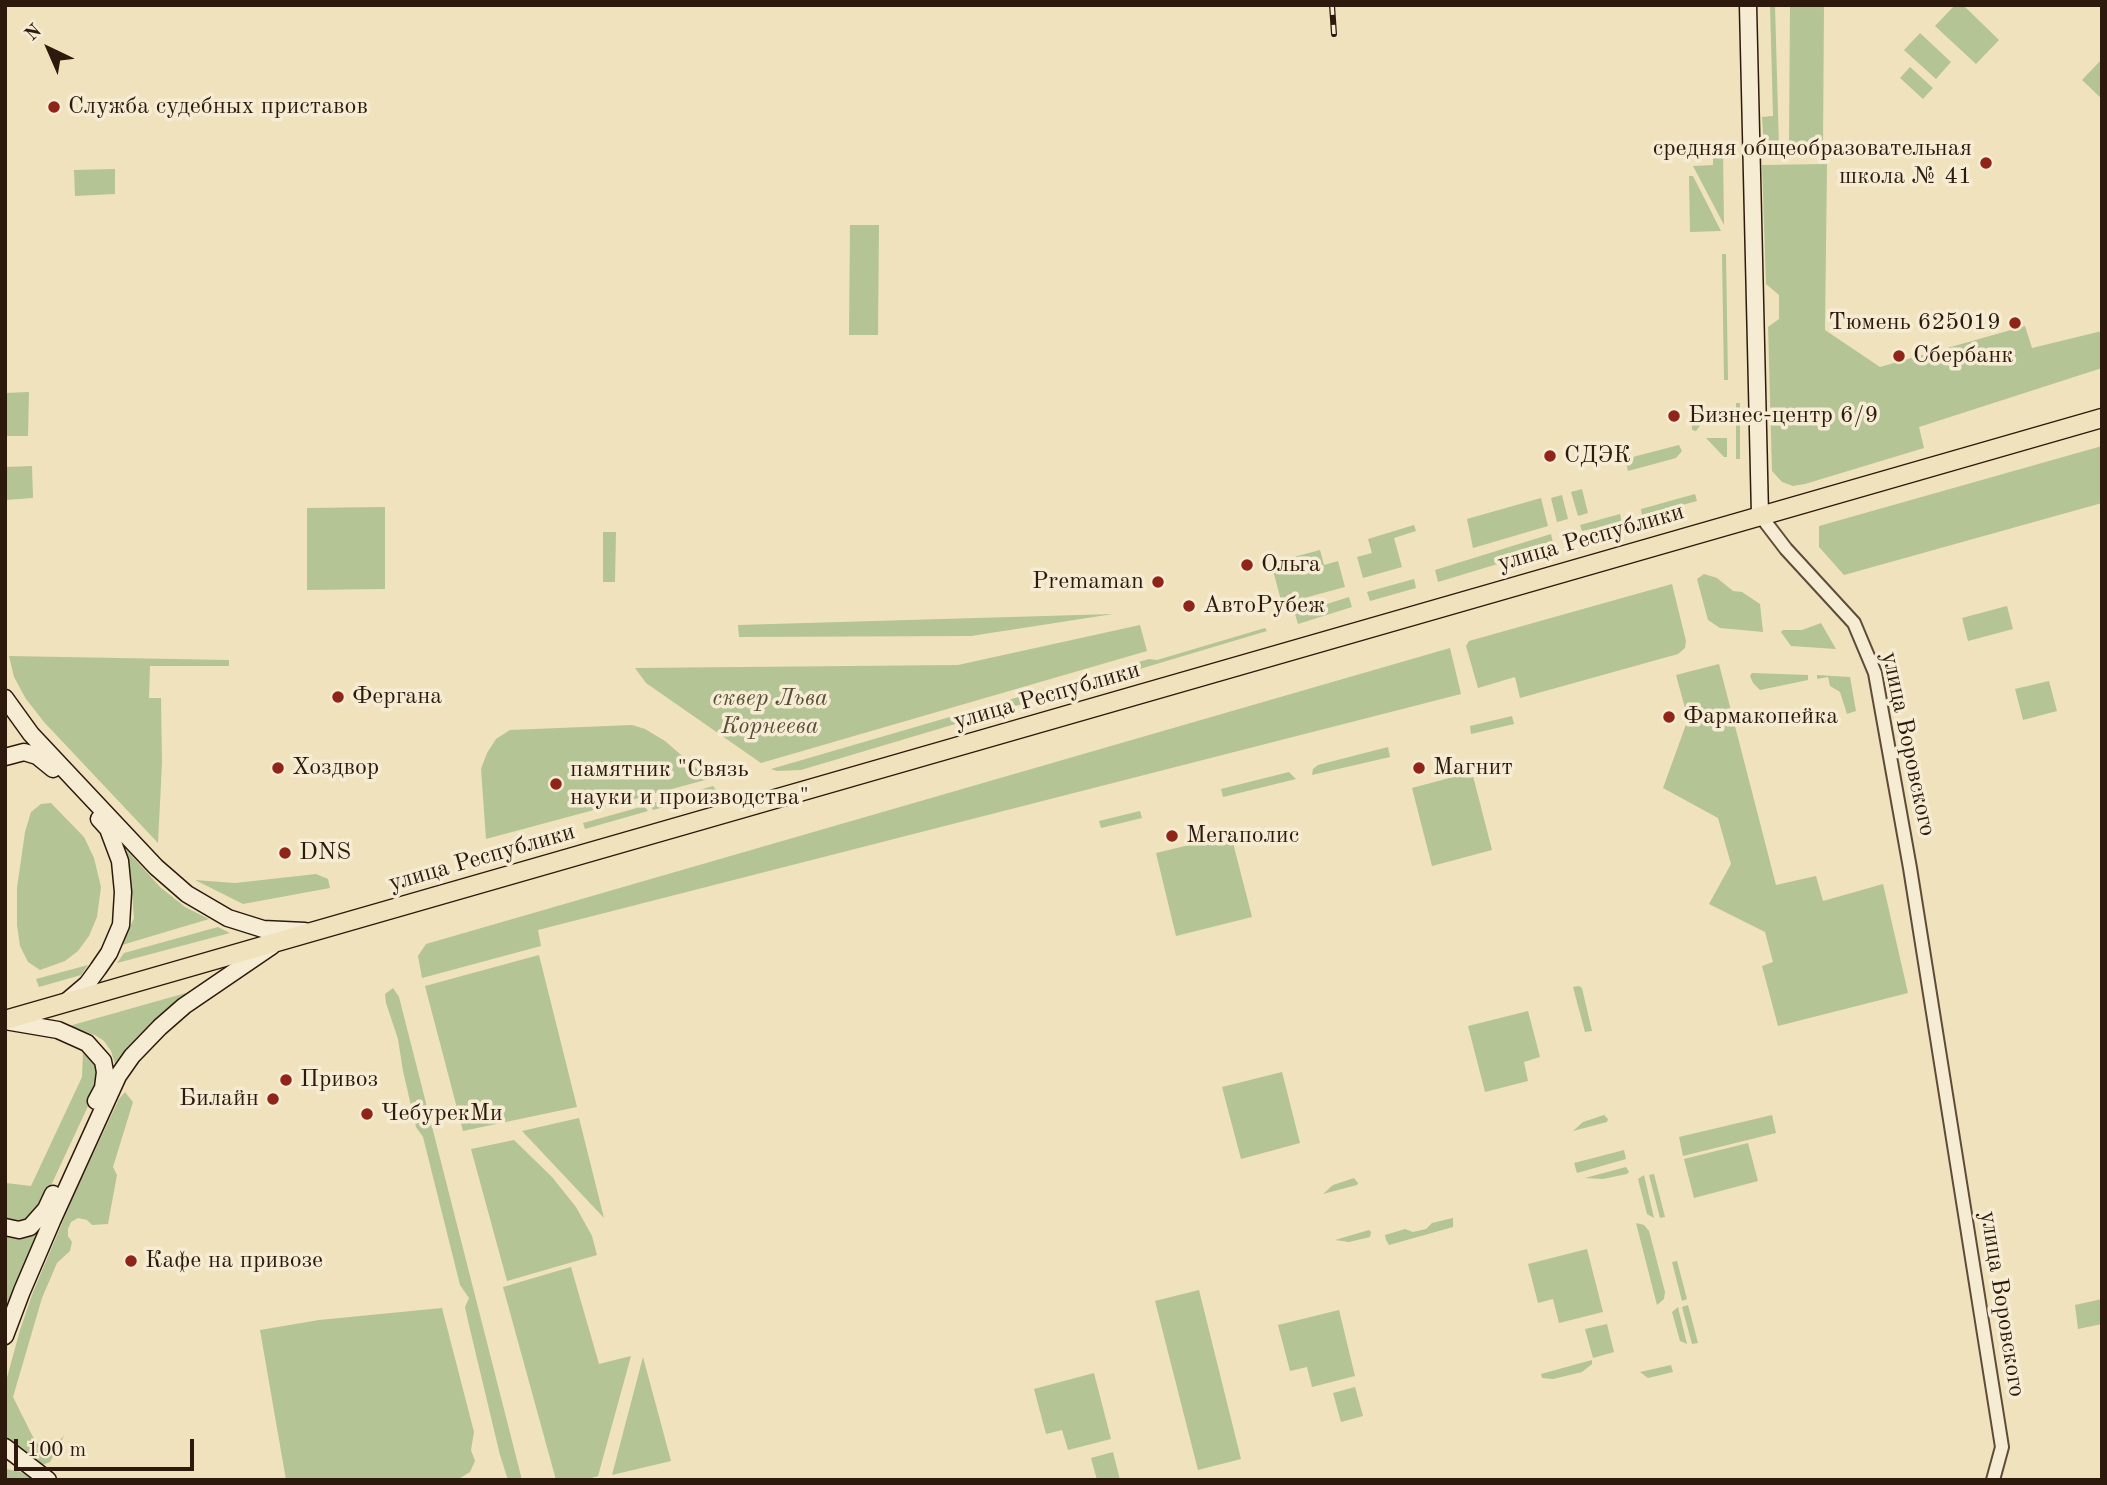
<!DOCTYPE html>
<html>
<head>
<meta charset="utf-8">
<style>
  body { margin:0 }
  #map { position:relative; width:2107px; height:1485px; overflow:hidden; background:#f0e2bc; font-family:"Old Standard TT",serif }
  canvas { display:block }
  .frame { position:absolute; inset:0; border:7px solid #2d1a0d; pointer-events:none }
  .north { position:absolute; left:14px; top:14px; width:70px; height:70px; -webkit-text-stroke:5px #f5ecd3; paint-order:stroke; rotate:316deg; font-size:19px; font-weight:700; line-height:28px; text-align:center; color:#2d1a0d }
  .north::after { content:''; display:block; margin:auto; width:24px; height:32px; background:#2d1a0d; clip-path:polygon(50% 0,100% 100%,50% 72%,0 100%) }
  .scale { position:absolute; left:14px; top:1439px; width:180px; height:32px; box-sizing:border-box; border:4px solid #2d1a0d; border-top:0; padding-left:9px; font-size:21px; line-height:24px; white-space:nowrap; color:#2d1a0d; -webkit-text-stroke:5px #f5ecd3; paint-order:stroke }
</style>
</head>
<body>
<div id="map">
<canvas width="2107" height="1485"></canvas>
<div class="frame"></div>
<div class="north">N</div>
<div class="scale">100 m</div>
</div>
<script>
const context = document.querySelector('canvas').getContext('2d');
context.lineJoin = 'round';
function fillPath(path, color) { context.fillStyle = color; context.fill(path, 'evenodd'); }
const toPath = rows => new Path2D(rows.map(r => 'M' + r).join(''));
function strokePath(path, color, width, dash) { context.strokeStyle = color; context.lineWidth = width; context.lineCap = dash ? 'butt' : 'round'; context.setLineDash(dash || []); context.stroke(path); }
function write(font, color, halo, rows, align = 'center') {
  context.font = font + ' "Old Standard TT",serif'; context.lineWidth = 7; context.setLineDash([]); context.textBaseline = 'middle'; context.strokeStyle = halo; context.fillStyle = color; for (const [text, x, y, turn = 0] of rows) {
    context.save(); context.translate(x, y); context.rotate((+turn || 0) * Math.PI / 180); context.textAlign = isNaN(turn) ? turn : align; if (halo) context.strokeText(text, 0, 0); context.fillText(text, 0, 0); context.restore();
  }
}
fillPath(toPath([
  [1770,5,1775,5,1779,148,1764,149,1762,117,1773,116],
  [1790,5,1824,5,1823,146,1789,146],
  [1955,5,1963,5,1999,40,1976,64,1935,26],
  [1920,33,1951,62,1936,79,1904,50],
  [2102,59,2102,99,2082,80],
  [1910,67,1933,88,1923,99,1900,78],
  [1723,148,1724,225,1693,166,1713,165,1713,149],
  [1827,164,1825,330,1880,367,2025,326,2032,348,2102,331,2102,368,1919,427,1924,448,1805,484,1793,486,1782,482,1772,471,1768,327,1779,319,1779,295,1766,284,1762,165],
  [115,169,115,194,75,196,74,170],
  [1689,176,1693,176,1721,231,1690,232],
  [850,225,879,225,878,335,849,335],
  [1722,254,1726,254,1728,380,1724,380],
  [29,392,28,436,5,436,5,393],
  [1691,402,1702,402,1702,423,1696,431,1692,430],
  [1736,403,1740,403,1740,459,1736,459],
  [1706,438,1727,438,1727,457,1724,457],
  [1679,445,1682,451,1676,458,1628,471,1625,459],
  [2102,446,2102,503,1844,575,1819,547,1819,526],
  [32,466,33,498,5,500,5,467],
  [1582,489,1588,513,1578,516,1571,492],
  [1695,494,1697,501,1642,516,1641,509],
  [1562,495,1568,519,1557,522,1551,498],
  [1541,498,1548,526,1473,548,1467,519],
  [385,507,385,589,307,590,307,508],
  [1620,514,1622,524,1593,532,1591,529,1582,531,1580,525],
  [1414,525,1416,531,1394,538,1402,567,1363,578,1357,557,1372,553,1368,539],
  [603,532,616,532,615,582,603,582],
  [1551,534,1554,547,1438,582,1435,570],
  [1320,550,1324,565,1338,561,1345,587,1282,604,1271,563],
  [1704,574,1717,578,1733,591,1742,592,1760,604,1763,632,1720,628,1708,620,1697,579],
  [1414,579,1416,588,1370,601,1367,592],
  [1672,584,1686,641,1685,648,1678,654,1520,698,1515,677,1478,688,1466,646,1469,641],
  [1349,597,1352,607,1298,624,1295,614],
  [2007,606,2013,629,1968,641,1962,618],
  [1113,614,971,636,739,637,738,625],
  [1821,623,1836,649,1791,646,1781,632,1783,630,1802,630],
  [1140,625,1147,651,761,763,646,683,635,668,958,665],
  [1265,628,1267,631,801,770,777,771,771,769,1149,659,1157,660],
  [1450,648,1461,694,538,930,541,946,422,978,418,956,426,944],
  [9,656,229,660,229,666,150,666,149,698,161,698,162,763,158,843,44,722,26,699,14,677],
  [1719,664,1776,885,1816,876,1823,901,1883,884,1908,993,1778,1026,1762,966,1773,962,1765,932,1709,904,1731,864,1718,818,1663,788,1688,719,1676,675],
  [1752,673,1808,675,1808,680,1760,690,1753,683,1750,676],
  [1817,675,1850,677,1856,711,1847,714,1840,692,1830,686,1828,677,1817,679],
  [2049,681,2057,711,2023,720,2015,689],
  [1512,716,1514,724,1471,734,1470,726],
  [632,725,645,729,665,741,709,779,486,839,481,769,487,753,496,739,510,730],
  [1388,747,1390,757,1312,775,1313,769,1318,765],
  [1289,772,1296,779,1223,797,1221,789],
  [1472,772,1492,850,1432,866,1412,788],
  [713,786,718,792,653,810,649,804],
  [51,803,84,837,94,858,101,887,97,917,89,936,78,951,65,961,40,970,28,962,20,946,17,925,17,888,25,832,31,812,41,804],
  [644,806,648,811,585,829,583,823],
  [1140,811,1142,818,1101,828,1099,821],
  [551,832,551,839,521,848,519,841],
  [1231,835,1252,917,1176,936,1156,853],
  [514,842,516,849,486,858,487,851],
  [123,846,160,887,185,907,209,919,122,945,134,918,132,893],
  [316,874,328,879,330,888,243,904,195,880,235,883],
  [218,927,230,933,117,963,124,953],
  [539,955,577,1107,463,1131,425,986],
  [88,965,81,975,39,987,36,979],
  [1579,986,1582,988,1592,1031,1585,1032,1573,987],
  [393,988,399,997,522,1480,508,1480,500,1455,468,1321,465,1307,469,1298,460,1285,423,1137,416,1127,403,1071,398,1039,386,1003,385,994],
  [193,991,141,1034,115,1064,111,1051,104,1041,95,1035,69,1026],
  [1528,1011,1540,1057,1524,1062,1528,1081,1485,1092,1468,1026],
  [83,1053,96,1067,98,1075,96,1089,40,1209,22,1224,8,1220,5,1217,5,1090,7,1099,6,1183,31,1186,82,1077],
  [1282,1072,1300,1143,1241,1159,1222,1087],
  [125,1092,133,1102,113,1167,117,1175,108,1224,92,1225,87,1220,78,1218,71,1222,68,1229,68,1236,72,1242,70,1251,57,1263,42,1298,13,1397,35,1441,42,1448,55,1444,64,1436,50,1462,42,1465,19,1451,5,1436,5,1385,20,1330,33,1292,74,1195,119,1099],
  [1604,1115,1608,1119,1607,1122,1573,1131,1583,1122],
  [1772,1115,1776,1133,1683,1156,1679,1137],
  [579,1118,604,1218,522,1131],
  [514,1140,552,1177,576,1207,592,1236,597,1255,507,1281,471,1149],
  [1748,1143,1758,1181,1694,1198,1684,1159],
  [1624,1150,1626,1159,1577,1173,1574,1163],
  [1626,1167,1629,1172,1627,1174,1603,1179,1585,1178],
  [1654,1174,1665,1217,1660,1218,1649,1175],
  [1644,1175,1654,1218,1647,1214,1638,1179],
  [1354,1178,1358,1183,1357,1185,1323,1194,1333,1185],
  [1453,1218,1453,1227,1389,1245,1386,1240,1385,1235,1405,1229,1413,1232,1426,1229,1432,1223],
  [1636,1223,1644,1225,1649,1231,1665,1292,1664,1299,1657,1305],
  [40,1230,16,1282,5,1313,5,1236,21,1239,35,1235],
  [1369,1230,1371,1232,1370,1237,1349,1242,1335,1240],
  [1587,1249,1603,1312,1559,1323,1553,1299,1538,1303,1528,1264],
  [1677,1261,1687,1299,1682,1301,1672,1262],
  [571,1267,599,1364,631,1356,598,1476,585,1480,556,1480,503,1287],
  [1199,1290,1241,1459,1198,1470,1155,1301],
  [2102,1299,2102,1324,2078,1329,2075,1305],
  [1688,1305,1698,1343,1692,1344,1682,1307],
  [1678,1307,1687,1344,1680,1341,1672,1312],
  [442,1308,474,1432,471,1450,475,1461,470,1472,457,1480,286,1480,260,1330,319,1320],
  [1339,1310,1355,1376,1312,1387,1307,1367,1290,1371,1278,1325],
  [1607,1324,1614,1352,1593,1358,1585,1329],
  [643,1357,671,1461,612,1475],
  [1592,1360,1592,1364,1582,1372,1553,1379,1542,1378,1541,1374],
  [1671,1365,1673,1372,1648,1378,1640,1372],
  [1094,1373,1111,1439,1068,1450,1062,1430,1046,1434,1034,1389],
  [1355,1387,1363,1416,1341,1422,1333,1393],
  [1113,1452,1120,1480,1097,1480,1091,1458],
  [6,1469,21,1472,32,1478,5,1480]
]), '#b4c494');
const street = toPath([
  [1760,515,1786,549,1854,623,1875,673,1910,868,2002,1447,1993,1480]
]);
const secondary = toPath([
  [1748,5,1760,515],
  [5,698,31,734,156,867,187,894,228,918,263,929,305,931],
  [5,757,24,752,37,756,53,769],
  [67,1001,87,984,98,969,109,953,121,925,123,892,120,861,108,829,99,819],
  [5,1021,58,1030,87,1043,103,1061,105,1072,103,1088,96,1101],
  [5,1227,19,1230,30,1227,46,1209,53,1194],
  [5,1336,22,1291,52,1221,118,1076,132,1056,160,1027,184,1006,272,946],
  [5,1447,48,1480]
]);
const primary = toPath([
  [5,1020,2102,418]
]);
strokePath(street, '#5e4c39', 16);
strokePath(secondary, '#2d1a0d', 19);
strokePath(primary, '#2d1a0d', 21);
strokePath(street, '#f5ecd3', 12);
strokePath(secondary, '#f5ecd3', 16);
strokePath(primary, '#f0e2bc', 18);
const rail = toPath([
  [1332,5,1334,34]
]);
strokePath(rail, '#2d1a0d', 6);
strokePath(rail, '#f5ecd3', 3.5, [10]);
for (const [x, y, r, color] of [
  [54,107,7,"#8f2418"],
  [1986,163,7,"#8f2418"],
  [2015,323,7,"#8f2418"],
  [1899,356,7,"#8f2418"],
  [1674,416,7,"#8f2418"],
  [1550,456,7,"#8f2418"],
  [1247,565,7,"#8f2418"],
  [1158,582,7,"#8f2418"],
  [1189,606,7,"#8f2418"],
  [338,697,7,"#8f2418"],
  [1669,717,7,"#8f2418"],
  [278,768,7,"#8f2418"],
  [1419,768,7,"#8f2418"],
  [556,784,7,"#8f2418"],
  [1172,836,7,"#8f2418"],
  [285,853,7,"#8f2418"],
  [286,1080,7,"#8f2418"],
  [273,1099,7,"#8f2418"],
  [367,1114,7,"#8f2418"],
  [131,1261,7,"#8f2418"]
]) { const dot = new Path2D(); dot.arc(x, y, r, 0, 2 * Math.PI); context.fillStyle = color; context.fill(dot); strokePath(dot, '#f5ecd3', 2.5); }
write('24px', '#2d1a0d', '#f5ecd3', [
  ["Служба судебных приставов",68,107],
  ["средняя общеобразовательная",1972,149,"right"],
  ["школа № 41",1972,177,"right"],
  ["Тюмень 625019",2001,323,"right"],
  ["Сбербанк",1913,356],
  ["Бизнес-центр 6/9",1688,416],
  ["СДЭК",1564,456],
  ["Ольга",1261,565],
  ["Premaman",1144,582,"right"],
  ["АвтоРубеж",1203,606],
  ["Фергана",352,697],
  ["Фармакопейка",1683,717],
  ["Хоздвор",292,768],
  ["Магнит",1433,768],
  ["памятник \"Связь",570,770],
  ["науки и производства\"",570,798],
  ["Мегаполис",1186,836],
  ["DNS",299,853],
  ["Привоз",300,1080],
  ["Билайн",259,1099,"right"],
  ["ЧебурекМи",381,1114],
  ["Кафе на привозе",145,1261]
], 'left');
write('24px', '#2d1a0d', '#f5ecd3', [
  ["улица Республики",1591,538,-16],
  ["улица Республики",1047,696,-16],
  ["улица Воровского",1908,744,78],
  ["улица Республики",482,858,-16],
  ["улица Воровского",2002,1304,81]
]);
write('italic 24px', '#564d36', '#f5ecd3', [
  ["сквер Льва",770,699],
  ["Корнеева",770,727]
]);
</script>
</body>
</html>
